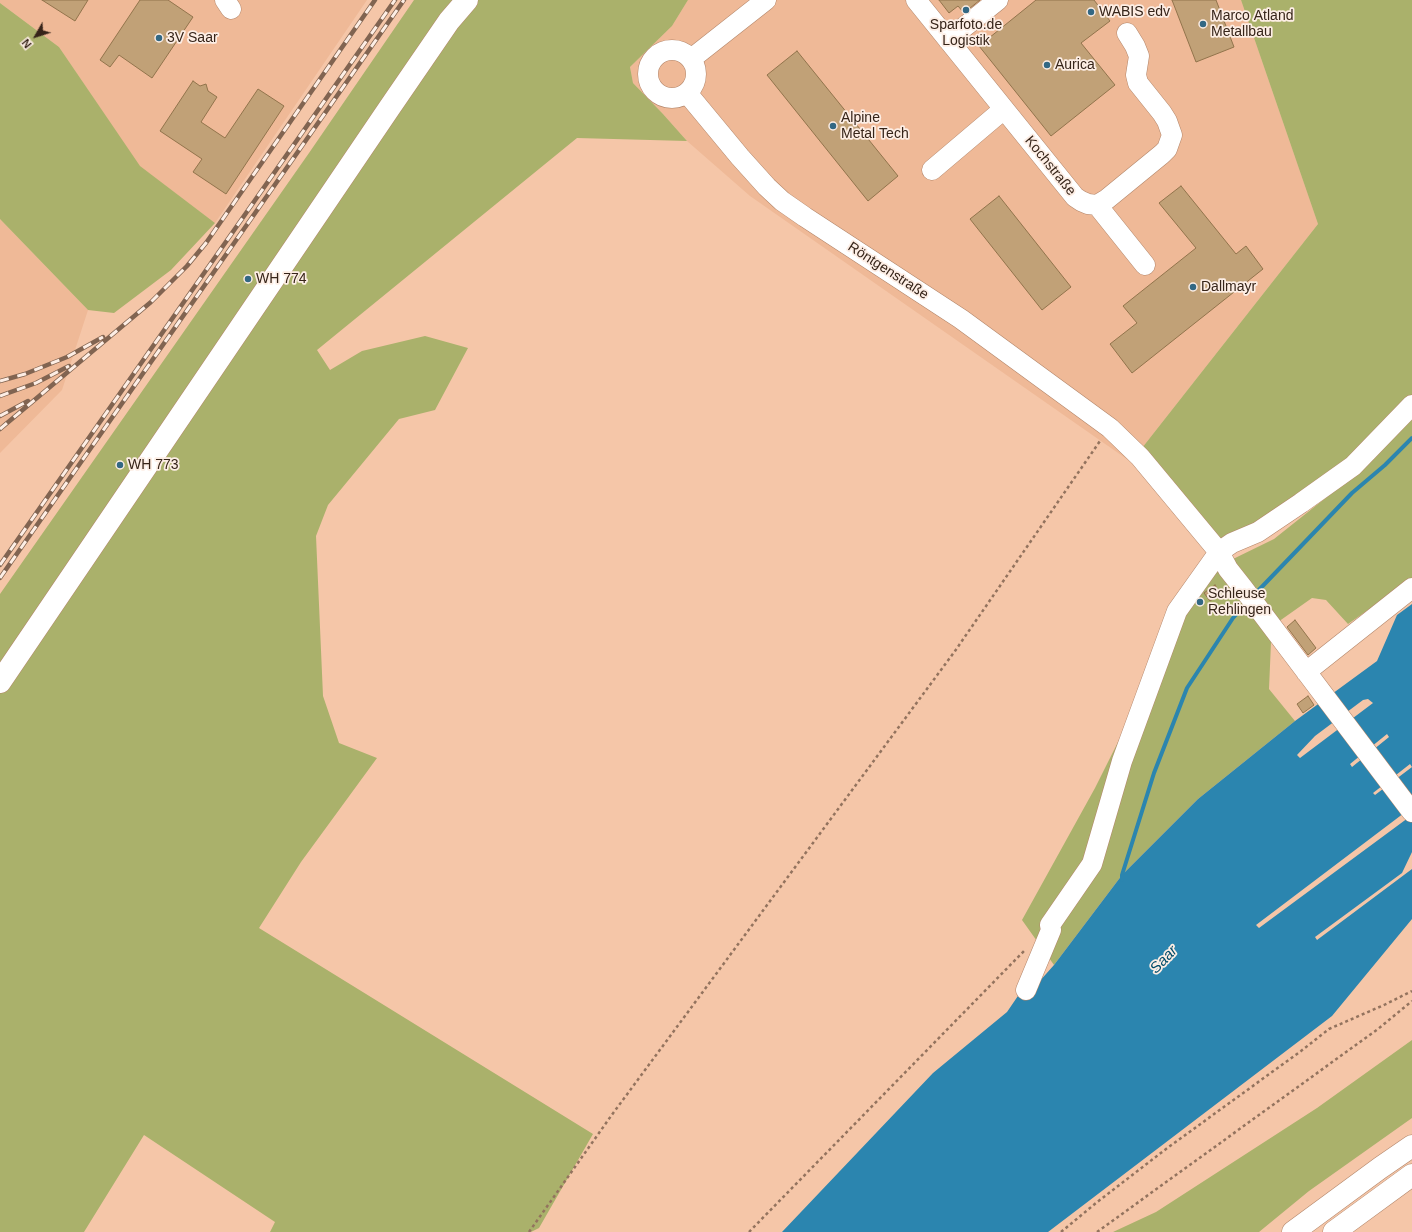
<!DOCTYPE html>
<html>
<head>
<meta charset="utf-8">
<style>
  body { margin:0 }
  #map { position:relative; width:1412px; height:1232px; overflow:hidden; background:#f5c6a8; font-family:Helvetica,sans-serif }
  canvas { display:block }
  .north { position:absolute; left:16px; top:16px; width:40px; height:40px; -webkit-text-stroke:3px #fdeee5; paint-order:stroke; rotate:231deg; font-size:11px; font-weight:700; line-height:16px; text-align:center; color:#362419 }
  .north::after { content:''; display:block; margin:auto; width:14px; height:18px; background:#362419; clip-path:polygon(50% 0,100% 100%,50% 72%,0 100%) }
</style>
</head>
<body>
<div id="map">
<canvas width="1412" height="1232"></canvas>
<div class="north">N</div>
</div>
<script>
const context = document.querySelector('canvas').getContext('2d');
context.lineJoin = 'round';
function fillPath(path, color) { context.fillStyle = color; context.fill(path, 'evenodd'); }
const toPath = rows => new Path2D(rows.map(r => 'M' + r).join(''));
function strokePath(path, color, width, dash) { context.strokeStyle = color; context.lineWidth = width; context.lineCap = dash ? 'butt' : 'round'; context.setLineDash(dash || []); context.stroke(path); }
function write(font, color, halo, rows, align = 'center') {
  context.font = font + ' Helvetica,sans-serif'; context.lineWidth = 3.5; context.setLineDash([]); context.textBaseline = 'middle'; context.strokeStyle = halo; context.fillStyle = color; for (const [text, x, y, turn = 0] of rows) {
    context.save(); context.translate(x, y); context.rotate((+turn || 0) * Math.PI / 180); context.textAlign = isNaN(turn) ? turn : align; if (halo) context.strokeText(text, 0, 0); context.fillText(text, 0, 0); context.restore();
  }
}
fillPath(toPath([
  [0,0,367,0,215,223,139,166,59,47,0,3],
  [688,0,1241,0,1318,224,1131,462,750,196,687,141,663,114,633,83,630,67,672,26],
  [0,219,88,310,62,390,0,453]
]), '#efb997');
fillPath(toPath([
  [414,0,688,0,672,26,630,67,633,83,663,114,687,141,577,138,317,350,330,370,362,351,425,336,468,348,435,410,399,419,328,505,316,536,323,696,339,743,377,758,301,862,259,928,593,1134,539,1228,531,1232,270,1232,275,1222,144,1135,84,1232,0,1232,0,594,309,153],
  [1241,0,1412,0,1412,400,1353,470,1226,559,1272,619,1269,689,1295,721,1198,799,1122,875,1054,965,1022,920,1095,788,1179,620,1226,559,1131,462,1318,224],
  [0,3,59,47,140,166,215,223,171,270,114,313,88,310,0,219],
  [1412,418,1412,579,1348,624,1326,600,1312,598,1278,622,1231,560,1274,539,1362,469],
  [1412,1040,1412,1118,1309,1191,1259,1232,1113,1232,1156,1212,1317,1108]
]), '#aab16b');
fillPath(toPath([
  [1412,604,1412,807,1256,925,1259,928,1412,815,1412,852,1402,873,1315,937,1317,940,1412,869,1412,919,1332,1016,1048,1232,782,1232,933,1073,1007,1012,1022,990,1030,992,1054,965,1122,875,1198,799,1295,721,1377,661,1397,615],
  [1368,699,1373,703,1300,758,1297,755,1315,736,1363,700],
  [1387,734,1389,737,1352,767,1350,764],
  [1410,764,1412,767,1375,795,1373,793]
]), '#2b85af');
strokePath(toPath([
  [1255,594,1352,493,1385,465,1412,438],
  [1122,880,1122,875,1154,773,1187,688,1233,618,1247,603]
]), '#2b85af', 4);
const building = toPath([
  [42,0,88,0,75,21,42,0],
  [140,0,168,0,193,17,152,78,119,55,110,67,100,60,140,0],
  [939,0,980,0,964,13,958,6,949,13,939,0],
  [1036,0,1094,0,1110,21,1081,43,1115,85,1051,136,979,46,1036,0],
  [1172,0,1216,0,1234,47,1196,62,1172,0],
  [797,51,898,176,868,201,767,75,797,51],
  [193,81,200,86,206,84,208,91,217,97,201,122,225,138,258,89,284,106,226,194,193,172,202,159,160,131,193,81],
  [1181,186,1236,254,1246,246,1263,269,1132,373,1110,344,1137,323,1123,306,1196,248,1159,203,1181,186],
  [999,196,1071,287,1042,310,970,219,999,196],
  [1215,585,1220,594,1210,601,1204,593,1215,585],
  [1295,620,1316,648,1308,655,1287,627,1295,620],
  [1308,696,1314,705,1303,713,1297,704,1308,696]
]);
fillPath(building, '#c1a177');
strokePath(building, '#92744c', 1);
const minor = toPath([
  [225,0,231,9],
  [916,0,1075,197,1081,201,1088,204,1097,205,1107,199,1162,154,1167,149,1172,135,1167,121,1162,113,1138,83,1136,75,1139,56,1135,46,1127,33],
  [948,40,998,0],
  '648 74a24 24 0 1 1 48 0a24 24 0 1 1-48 0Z',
  [691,59,766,0],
  [687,93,740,157,767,187,782,201,805,217,961,319,1110,428,1140,457,1219,552,1228,569,1243,588,1412,812],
  [932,170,1004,109],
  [1097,205,1145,265],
  [1306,672,1412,588],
  [1026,990,1051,930,1050,925,1092,864,1122,761,1177,611,1219,552,1232,543,1258,532,1301,503,1353,466,1412,405]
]);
const major = toPath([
  [0,682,390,107,449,21,467,0]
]);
const highway = toPath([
  [1293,1232,1380,1168,1412,1146],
  [1334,1232,1412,1175]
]);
strokePath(minor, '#b3866a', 21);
strokePath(major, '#b3866a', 23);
strokePath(highway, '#b3866a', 23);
strokePath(toPath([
  [529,1232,611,1116,955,651,1100,441],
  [749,1232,1024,951],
  [1061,1232,1096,1203,1166,1149,1301,1051,1329,1029,1384,1005,1412,991],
  [1097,1232,1378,1029,1412,1001]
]), '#93735e', 2.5, [3, 3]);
strokePath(minor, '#fff', 20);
strokePath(major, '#fff', 22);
strokePath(highway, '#fff', 22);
const rail = toPath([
  [0,381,25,374,67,357,103,337],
  [0,396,36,383,69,366],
  [0,416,28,401],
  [0,429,151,302,187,266,206,243,375,0],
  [0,565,395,0],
  [0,578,404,0]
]);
strokePath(rail, '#816451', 4.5);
strokePath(rail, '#fdeee5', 3, [9]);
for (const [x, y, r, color] of [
  [966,10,4,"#336884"],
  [1091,12,4,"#336884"],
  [1203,24,4,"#336884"],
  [159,38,4,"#336884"],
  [1047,65,4,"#336884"],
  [833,126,4,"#336884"],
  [248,279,4,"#336884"],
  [1193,287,4,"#336884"],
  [120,465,4,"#336884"],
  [1200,602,4,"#336884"]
]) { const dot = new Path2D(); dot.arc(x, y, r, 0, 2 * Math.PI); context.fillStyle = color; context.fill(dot); strokePath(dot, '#fdeee5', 1.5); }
write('14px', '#362419', '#fdeee5', [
  ["WABIS edv",1099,12],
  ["Marco Atland",1211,16],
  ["Metallbau",1211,32],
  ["Sparfoto.de",966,25,"center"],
  ["Logistik",966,41,"center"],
  ["3V Saar",167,38],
  ["Aurica",1055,65],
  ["Alpine",841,118],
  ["Metal Tech",841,134],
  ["WH 774",256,279],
  ["Dallmayr",1201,287],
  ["WH 773",128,465],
  ["Schleuse",1208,594],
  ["Rehlingen",1208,610]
], 'left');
write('14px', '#362419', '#fdeee5', [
  ["Kochstraße",1050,166,51],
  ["Röntgenstraße",888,271,33]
]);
write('italic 15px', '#004b69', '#fdeee5', [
  ["Saar",1164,960,-46]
]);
</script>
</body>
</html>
